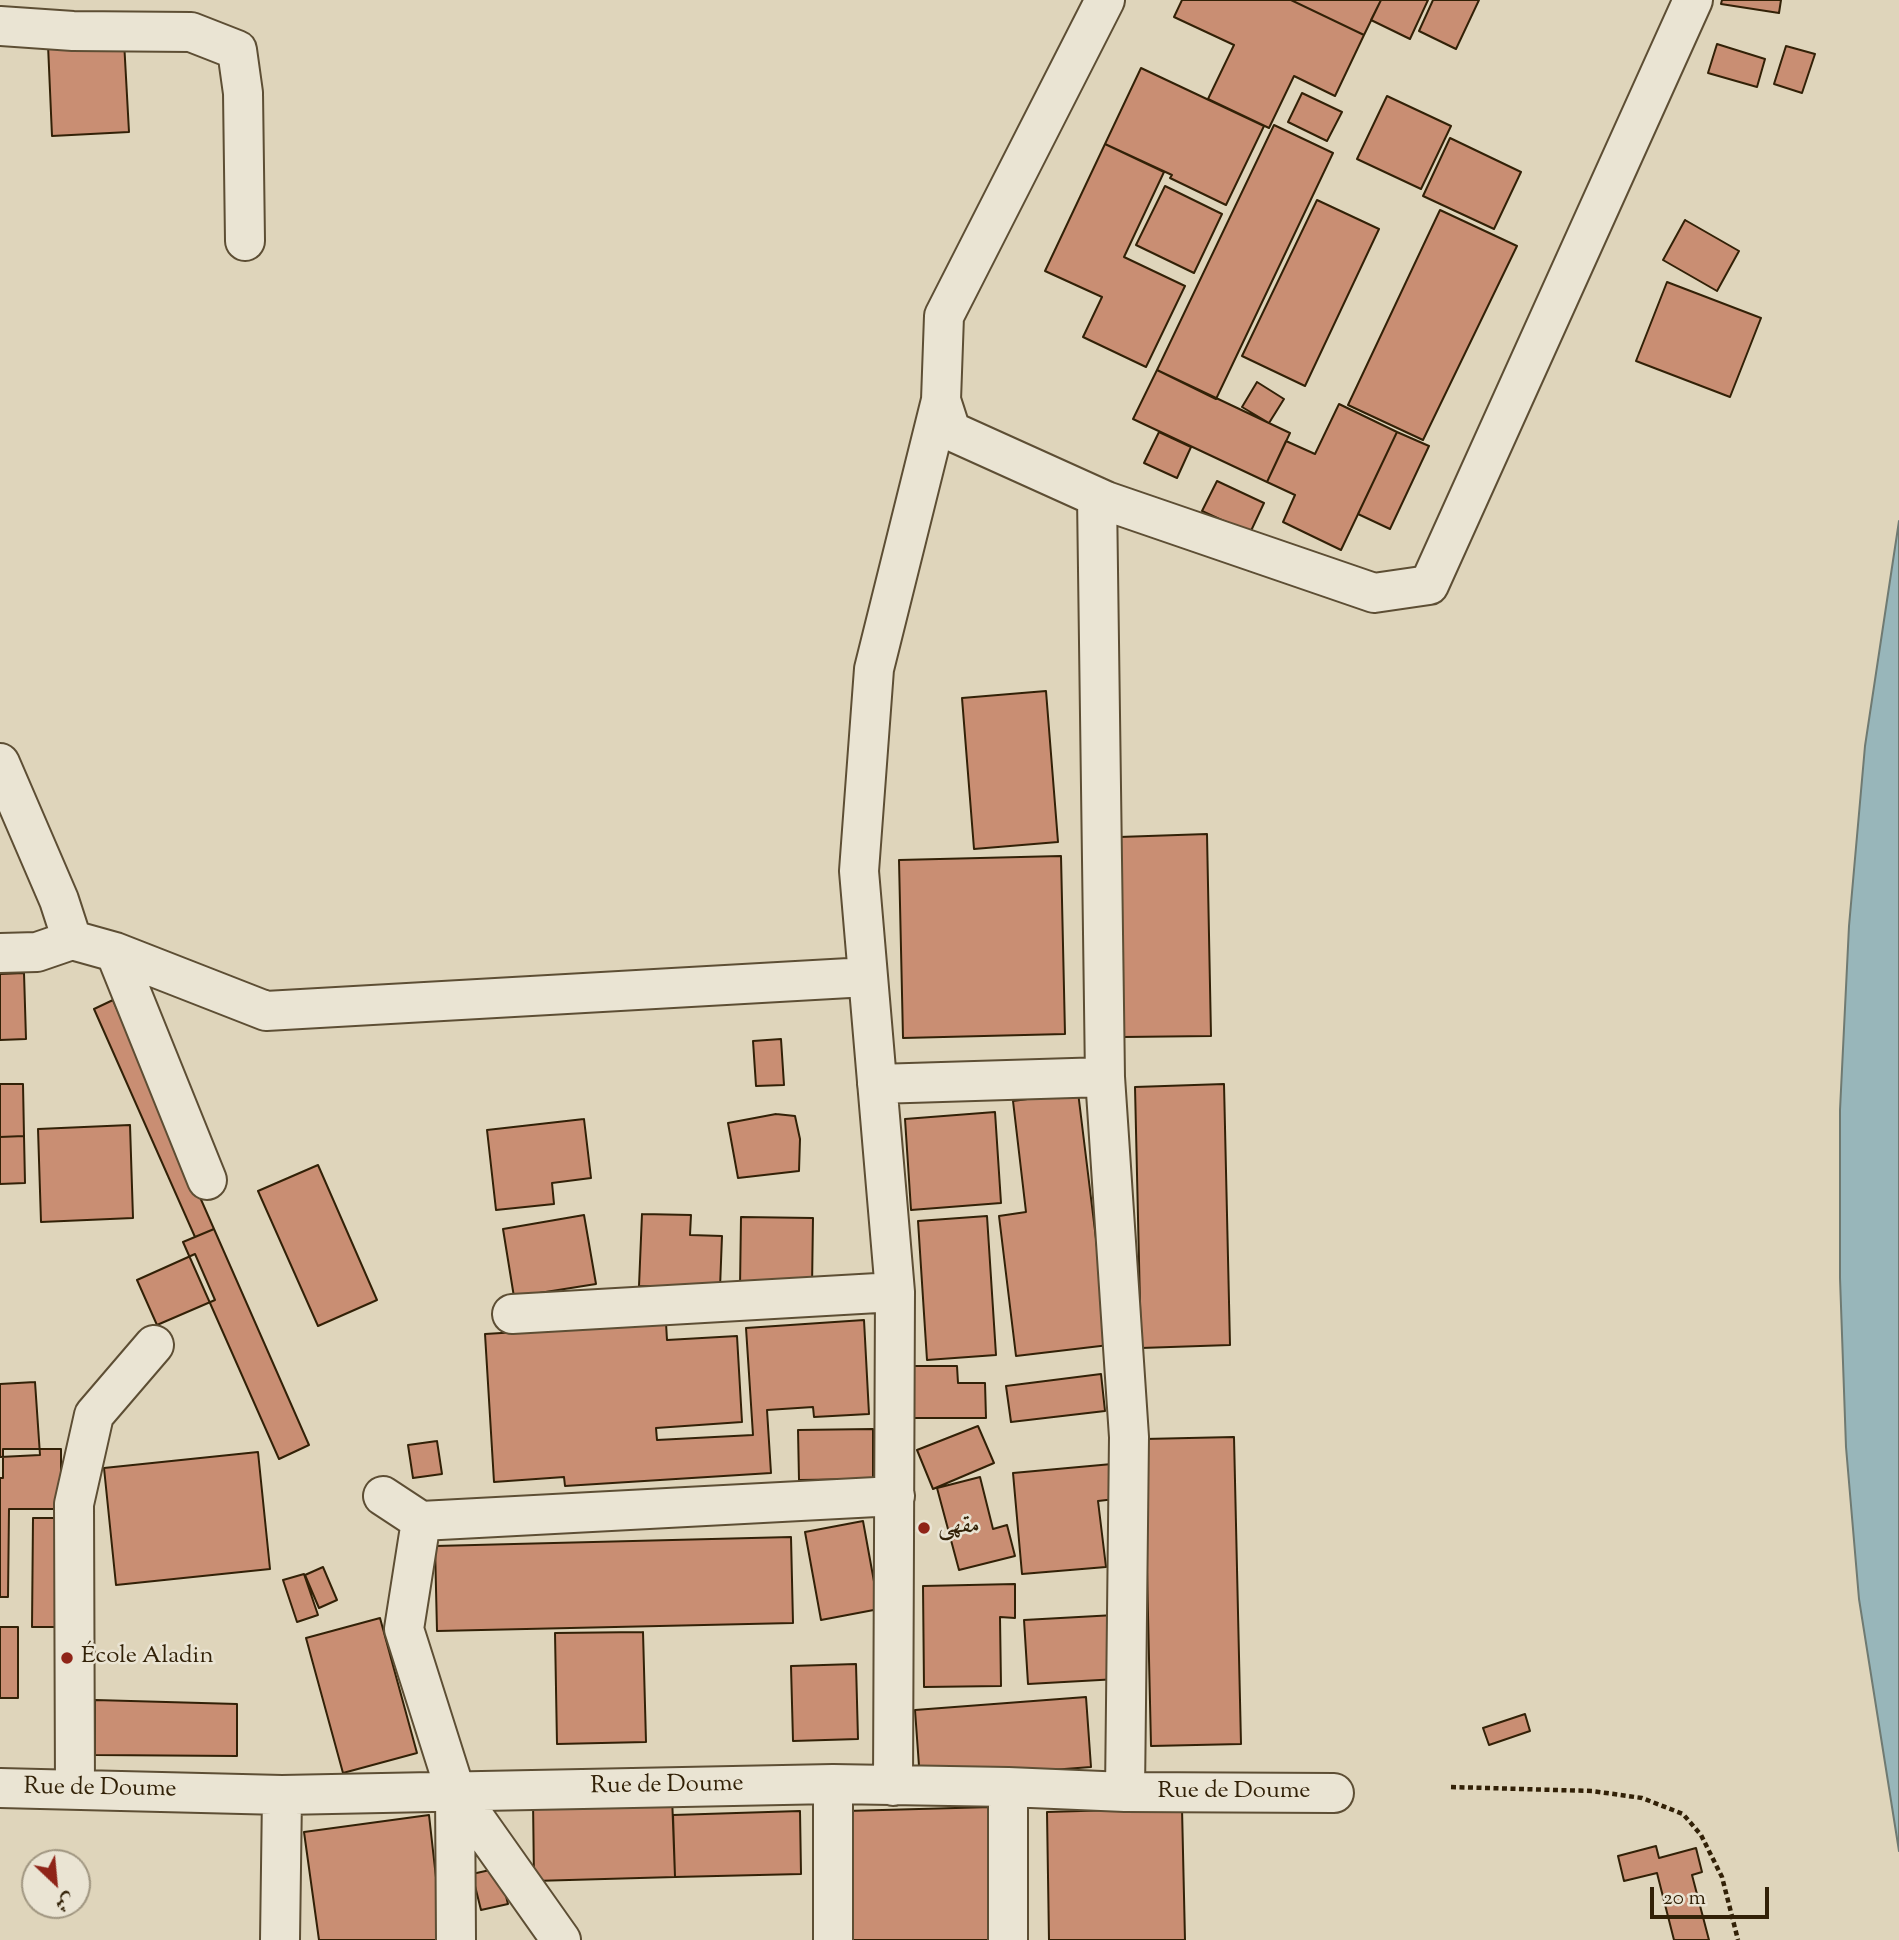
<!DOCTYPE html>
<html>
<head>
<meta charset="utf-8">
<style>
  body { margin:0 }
  #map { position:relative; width:1899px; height:1940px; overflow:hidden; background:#dfd5bb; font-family:"Sorts Mill Goudy",Amiri,serif }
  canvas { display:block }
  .north { position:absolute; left:21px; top:1849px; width:70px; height:70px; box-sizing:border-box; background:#eae4d3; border:2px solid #a09681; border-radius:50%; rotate:154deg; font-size:19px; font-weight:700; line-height:28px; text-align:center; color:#322107 }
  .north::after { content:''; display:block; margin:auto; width:24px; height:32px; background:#8f2418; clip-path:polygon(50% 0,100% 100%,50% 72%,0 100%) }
  .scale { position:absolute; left:1650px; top:1887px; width:119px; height:32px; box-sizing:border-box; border:4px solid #322107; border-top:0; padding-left:9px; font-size:21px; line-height:24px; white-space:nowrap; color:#322107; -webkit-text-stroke:5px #eae4d3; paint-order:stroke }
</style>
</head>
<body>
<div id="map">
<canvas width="1899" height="1940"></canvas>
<div class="north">ش</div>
<div class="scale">20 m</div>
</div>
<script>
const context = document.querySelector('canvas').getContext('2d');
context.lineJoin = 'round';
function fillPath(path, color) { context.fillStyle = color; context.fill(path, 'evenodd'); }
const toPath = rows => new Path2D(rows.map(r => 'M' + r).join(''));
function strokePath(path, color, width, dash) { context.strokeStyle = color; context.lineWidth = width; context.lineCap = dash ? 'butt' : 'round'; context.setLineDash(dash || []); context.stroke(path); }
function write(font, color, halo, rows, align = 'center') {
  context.font = font + ' "Sorts Mill Goudy",Amiri,serif'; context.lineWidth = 5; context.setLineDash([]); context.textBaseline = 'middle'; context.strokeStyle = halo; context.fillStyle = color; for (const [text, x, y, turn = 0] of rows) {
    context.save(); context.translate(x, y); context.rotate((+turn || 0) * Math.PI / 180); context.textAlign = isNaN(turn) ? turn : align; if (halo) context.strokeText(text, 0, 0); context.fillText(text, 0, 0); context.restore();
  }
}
const water = toPath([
  [1899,521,1899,1851,1859,1599,1846,1447,1840,1278,1840,1110,1849,926,1865,746,1899,521]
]);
fillPath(water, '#98b6ba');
strokePath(water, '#6f7a72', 2);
const building = toPath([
  [1182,0,1291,0,1364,35,1335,96,1294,76,1269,128,1208,99,1234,45,1174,17,1182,0],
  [1291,0,1381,0,1364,35,1291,0],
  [1381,0,1428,0,1410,39,1371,20,1381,0],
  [1433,0,1479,0,1456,49,1419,31,1433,0],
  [1722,0,1781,0,1779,13,1721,4,1722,0],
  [124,41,129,132,52,136,48,45,124,41],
  [1717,44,1765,59,1757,87,1708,73,1717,44],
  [1786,46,1815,54,1802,93,1774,84,1786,46],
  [1141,68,1264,126,1226,205,1170,178,1172,175,1105,144,1141,68],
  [1302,93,1342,112,1327,141,1288,122,1302,93],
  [1387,96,1451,126,1421,189,1357,159,1387,96],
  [1274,125,1333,153,1216,399,1157,370,1274,125],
  [1450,138,1521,172,1494,229,1423,196,1450,138],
  [1105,144,1164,172,1124,257,1185,286,1146,367,1083,337,1102,297,1045,271,1105,144],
  [1165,186,1222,214,1194,273,1136,245,1165,186],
  [1317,200,1379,229,1305,386,1242,356,1317,200],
  [1440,210,1517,246,1423,440,1348,405,1440,210],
  [1685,220,1739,251,1717,291,1663,260,1685,220],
  [1667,282,1761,318,1730,397,1636,361,1667,282],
  [1157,370,1290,433,1267,482,1133,419,1157,370],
  [1257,382,1284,399,1269,423,1242,407,1257,382],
  [1339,404,1397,432,1341,550,1283,522,1295,495,1267,482,1286,441,1315,454,1339,404],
  [1159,432,1191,447,1177,478,1144,463,1159,432],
  [1397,432,1429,446,1390,529,1358,514,1397,432],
  [1217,481,1264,503,1250,533,1202,511,1217,481],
  [1046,691,1058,842,974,849,962,698,1046,691],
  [1207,834,1211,1036,1123,1037,1119,837,1207,834],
  [1061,856,1065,1034,903,1038,899,860,1061,856],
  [24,973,26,1039,0,1040,0,974,24,973],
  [113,1000,214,1229,195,1237,94,1009,113,1000],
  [781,1039,784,1085,756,1086,753,1041,781,1039],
  [0,1084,23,1084,24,1136,0,1137,0,1084],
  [1224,1084,1230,1345,1141,1348,1135,1087,1224,1084],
  [1078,1092,1109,1345,1016,1356,999,1216,1026,1212,1013,1101,1078,1092],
  [995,1112,1001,1203,911,1210,905,1119,995,1112],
  [776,1114,795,1116,800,1139,799,1171,738,1178,728,1123,776,1114],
  [584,1119,591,1178,552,1183,554,1204,496,1210,487,1130,584,1119],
  [130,1125,133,1218,41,1222,38,1129,130,1125],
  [24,1136,25,1183,0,1184,0,1137,24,1136],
  [318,1165,377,1300,318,1326,258,1191,318,1165],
  [642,1214,691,1215,690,1235,722,1236,720,1288,639,1286,642,1214],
  [584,1215,596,1284,514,1297,503,1229,584,1215],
  [987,1216,996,1355,927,1360,918,1221,987,1216],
  [741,1217,813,1218,812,1288,740,1287,741,1217],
  [214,1229,309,1445,279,1459,183,1242,214,1229],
  [195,1254,215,1300,157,1325,137,1280,195,1254],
  [864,1320,869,1414,814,1417,813,1407,767,1410,771,1473,565,1486,564,1477,494,1482,485,1334,666,1323,667,1340,737,1336,742,1422,656,1428,657,1440,753,1435,746,1328,864,1320],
  [910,1366,957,1366,958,1383,985,1383,986,1418,910,1418,910,1366],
  [1101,1374,1105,1411,1011,1422,1006,1386,1101,1374],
  [35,1382,40,1455,0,1457,0,1384,35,1382],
  [978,1426,994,1463,933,1489,917,1450,978,1426],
  [873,1429,873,1479,799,1480,798,1430,873,1429],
  [1234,1437,1241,1744,1151,1746,1144,1439,1234,1437],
  [437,1441,442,1474,413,1478,408,1445,437,1441],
  [3,1449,61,1449,61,1509,9,1509,8,1597,0,1597,0,1478,3,1478,3,1449],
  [258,1452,270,1569,116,1585,104,1468,258,1452],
  [1112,1464,1115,1499,1098,1501,1106,1567,1022,1574,1013,1473,1112,1464],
  [980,1477,993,1529,1007,1525,1015,1556,959,1570,937,1488,980,1477],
  [33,1518,61,1518,60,1627,32,1627,33,1518],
  [863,1521,879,1609,821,1620,805,1532,863,1521],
  [791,1537,793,1623,437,1631,435,1546,791,1537],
  [323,1567,337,1600,319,1608,305,1575,323,1567],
  [304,1574,318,1615,297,1622,283,1580,304,1574],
  [1015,1584,1015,1618,1000,1617,1001,1686,924,1687,923,1586,1015,1584],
  [1115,1615,1118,1679,1028,1684,1024,1620,1115,1615],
  [380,1618,417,1753,343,1773,306,1638,380,1618],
  [0,1627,18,1627,18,1698,0,1698,0,1627],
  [643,1632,646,1742,557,1744,555,1633,643,1632],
  [856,1664,858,1739,793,1741,791,1666,856,1664],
  [1086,1697,1091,1767,920,1780,915,1710,1086,1697],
  [95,1700,237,1704,237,1756,95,1755,95,1700],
  [1525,1714,1530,1731,1489,1745,1483,1728,1525,1714],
  [672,1796,675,1877,534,1881,533,1800,672,1796],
  [992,1807,995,1940,849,1940,846,1811,992,1807],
  [1182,1808,1185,1940,1049,1940,1047,1812,1182,1808],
  [800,1811,801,1874,675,1877,673,1815,800,1811],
  [429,1815,443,1940,319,1940,304,1832,429,1815],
  [1656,1846,1659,1858,1696,1848,1702,1872,1692,1875,1709,1940,1674,1940,1657,1873,1624,1881,1618,1856,1656,1846],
  [499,1868,508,1904,481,1910,472,1874,499,1868]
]);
fillPath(building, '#c98e73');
strokePath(building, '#322107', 2);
const minor = toPath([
  [1105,0,944,316,941,400,951,431,1106,501,1374,593,1429,585,1693,0],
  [0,26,73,31,191,32,237,50,243,93,245,241],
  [1097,497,1105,1077,1129,1437,1125,1792],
  [0,763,59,900,72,940,37,952,0,953],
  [72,940,115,952,266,1011,867,977],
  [115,952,207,1180],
  [877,1084,1105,1077],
  [512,1314,895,1292],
  [383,1496,421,1521,895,1496],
  [421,1521,404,1629,455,1790,456,1940],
  [893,1786,895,1292,859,871,874,669,941,400],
  [0,1788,282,1795,833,1784,1008,1787,1125,1792,1334,1793],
  [75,1789,74,1504,94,1415,154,1345],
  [455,1790,561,1940],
  [280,1940,282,1795],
  [833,1940,833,1784],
  [1008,1940,1008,1787]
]);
strokePath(minor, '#5d4e34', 42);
strokePath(toPath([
  [1451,1787,1592,1791,1642,1798,1683,1814,1701,1835,1722,1877,1738,1940]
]), '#322107', 4.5, [5, 3.5]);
strokePath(minor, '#eae4d3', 38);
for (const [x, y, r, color] of [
  [924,1528,7,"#8f2418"],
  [67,1658,7,"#8f2418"]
]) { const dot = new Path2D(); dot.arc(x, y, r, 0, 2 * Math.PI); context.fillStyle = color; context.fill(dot); strokePath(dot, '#eae4d3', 2.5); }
write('24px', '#322107', '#eae4d3', [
  ["مقهى",938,1528],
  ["École Aladin",81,1658]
], 'left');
write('24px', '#322107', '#eae4d3', [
  ["Rue de Doume",667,1787,-1],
  ["Rue de Doume",100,1790,1],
  ["Rue de Doume",1234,1793]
]);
</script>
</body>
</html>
